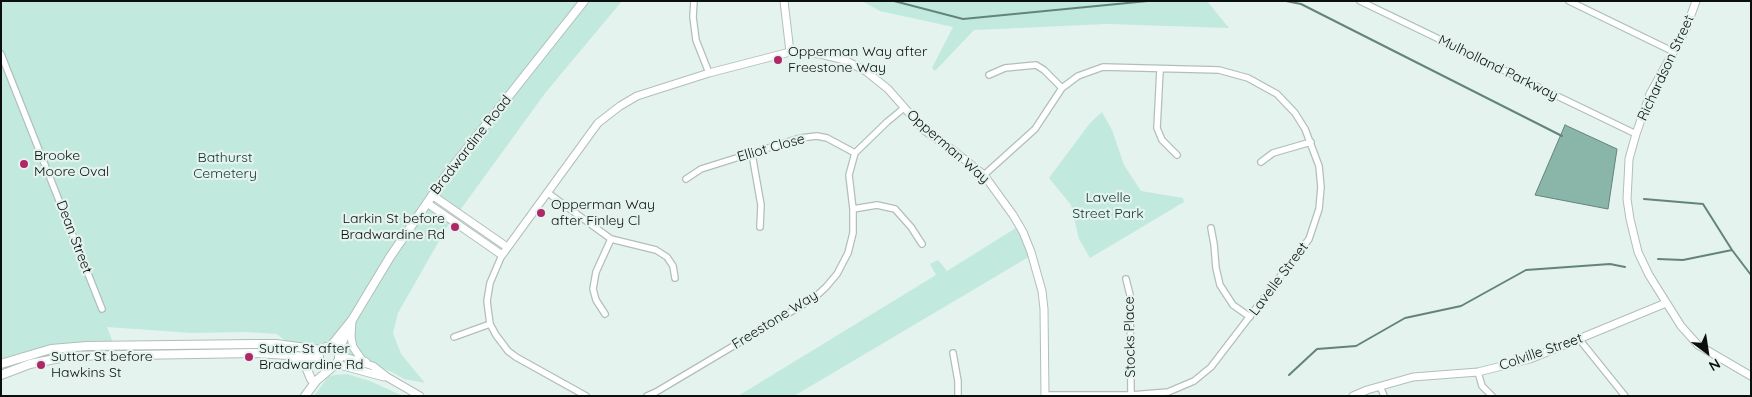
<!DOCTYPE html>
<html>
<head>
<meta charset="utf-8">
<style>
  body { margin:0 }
  #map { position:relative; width:1752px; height:397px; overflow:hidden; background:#e4f3ee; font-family:Quicksand,sans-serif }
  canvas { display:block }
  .frame { position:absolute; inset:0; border:2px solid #0b100f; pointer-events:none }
  .north { position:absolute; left:1682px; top:327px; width:50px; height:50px; -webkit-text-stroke:4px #e4f3ee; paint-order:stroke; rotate:149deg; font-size:14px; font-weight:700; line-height:20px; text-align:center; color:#0b100f }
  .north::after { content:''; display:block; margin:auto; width:18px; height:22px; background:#0b100f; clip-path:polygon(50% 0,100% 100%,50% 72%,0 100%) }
</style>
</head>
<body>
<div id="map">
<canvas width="1752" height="397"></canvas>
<div class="frame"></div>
<div class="north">N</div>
</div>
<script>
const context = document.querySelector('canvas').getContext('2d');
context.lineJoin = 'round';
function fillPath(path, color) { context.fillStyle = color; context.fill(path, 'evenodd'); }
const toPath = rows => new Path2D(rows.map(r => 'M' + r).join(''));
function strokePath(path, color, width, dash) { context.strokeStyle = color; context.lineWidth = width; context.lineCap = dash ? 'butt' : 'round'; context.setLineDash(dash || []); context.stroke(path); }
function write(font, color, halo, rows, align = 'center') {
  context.font = font + ' Quicksand,sans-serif'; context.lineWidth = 4.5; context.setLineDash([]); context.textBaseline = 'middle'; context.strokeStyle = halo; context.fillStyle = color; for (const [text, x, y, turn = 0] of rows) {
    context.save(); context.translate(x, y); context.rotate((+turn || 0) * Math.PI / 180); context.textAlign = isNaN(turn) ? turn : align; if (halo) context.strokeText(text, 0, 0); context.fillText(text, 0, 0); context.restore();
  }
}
fillPath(toPath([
  [11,1,622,1,546,92,458,213,433,195,427,202,451,220,398,313,393,333,401,354,425,383,404,379,392,372,339,355,351,323,324,348,290,345,277,334,245,332,192,333,107,327,114,345,68,347,1,364,1,2],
  [862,1,1207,1,1229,28,1107,24,974,30,935,71,932,68,953,27,880,11],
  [1102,112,1112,130,1124,165,1141,191,1183,198,1184,202,1090,258,1079,239,1071,205,1049,178,1090,123],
  [1019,226,1032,255,794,396,738,396,936,275,930,264,938,260,947,271],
  [347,374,370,381,403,396,314,396,328,377,334,375]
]), '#c2e9de');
const water = toPath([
  [1565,125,1617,149,1608,209,1535,195,1565,125]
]);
fillPath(water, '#8ab5a9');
strokePath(water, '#64847b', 1);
strokePath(toPath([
  [894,1,963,19,1148,1],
  [1286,1,1301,4,1562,136],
  [1644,199,1703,204,1732,250,1751,275],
  [1658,259,1683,260,1732,250],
  [1289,375,1317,349,1356,346,1405,318,1461,306,1526,270,1610,264,1625,267]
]), '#64847b', 2);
const minor = toPath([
  [694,1,693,17,696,40,709,73],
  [1360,1,1636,134],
  [1569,1,1674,52],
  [1,54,102,309],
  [1160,70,1157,128,1162,140,1177,155],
  [989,75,1005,68,1036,65,1044,70,1062,88],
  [752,154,761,205,760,227],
  [1261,162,1273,153,1311,142],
  [984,175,1035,129,1062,88,1078,76,1103,67,1219,70,1248,78,1277,94,1295,113,1305,129,1319,166,1321,187,1319,209,1309,239,1211,367,1194,381,1168,392,1131,395,1045,395],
  [686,179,701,169,800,138,817,136,827,138,855,153],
  [548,193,611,239,656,250,667,257,673,266,675,278],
  [853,209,877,205,895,209,911,227,922,244],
  [1211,228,1214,244,1216,268,1220,285,1233,305,1250,317],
  [502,255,490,283,487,301,490,324,496,335,508,351,516,357,586,396],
  [1126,279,1130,295,1131,395],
  [605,314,596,300,593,289,596,272,611,239],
  [454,337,490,324],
  [1579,339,1625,396],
  [953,353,958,381,958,396],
  [1478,372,1482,386,1492,396],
  [1380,386,1384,396],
  [647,396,656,392,814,298,826,287,837,274,848,253,853,233,853,209,849,175,855,153,887,122,904,108]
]);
const tertiary = toPath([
  [784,1,790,52],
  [1696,1,1686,29,1650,94,1636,134,1629,159,1628,180,1627,199,1630,219,1638,252,1649,275,1681,326,1698,345,1751,376],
  [432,195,507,247],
  [427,203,502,255,598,123,620,106,637,96,709,73,790,52,820,54,845,60,867,72,888,89,924,130,954,151,984,175,1013,215,1023,232,1031,252,1042,291,1044,309,1045,396],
  [352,320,351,337,353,347,362,360,366,362],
  [339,355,373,366,387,377,420,396],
  [336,364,384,377],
  [1353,396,1367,390,1413,377,1478,372,1530,359,1666,303]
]);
const secondary = toPath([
  [331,346,352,320,390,257,447,174,584,1],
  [338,352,347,331],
  [319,355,319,361,322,365,331,367],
  [292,357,306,367,311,379],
  [1,364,51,349,87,346,254,344,276,344,321,350],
  [1,375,30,364,70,356,256,353,288,355,319,359],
  [305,396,316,381,336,364,339,360,339,355,337,350,333,347,326,347]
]);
strokePath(minor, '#b1bfbb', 8);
strokePath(tertiary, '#b1bfbb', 9);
strokePath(secondary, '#b1bfbb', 10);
strokePath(minor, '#fff', 5.5);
strokePath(tertiary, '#fff', 7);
strokePath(secondary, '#fff', 8);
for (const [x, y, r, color] of [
  [778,60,5,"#b02769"],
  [24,164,5,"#b02769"],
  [541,213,5,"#b02769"],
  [455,227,5,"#b02769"],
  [249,357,5,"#b02769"],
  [41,365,5,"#b02769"]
]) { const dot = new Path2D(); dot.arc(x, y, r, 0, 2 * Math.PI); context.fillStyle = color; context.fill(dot); strokePath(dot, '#e4f3ee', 2); }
write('14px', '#0b100f', '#e4f3ee', [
  ["Opperman Way after",788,52],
  ["Freestone Way",788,68],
  ["Brooke",34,156],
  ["Moore Oval",34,172],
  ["Opperman Way",551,205],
  ["after Finley Cl",551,221],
  ["Larkin St before",445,219,"right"],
  ["Bradwardine Rd",445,235,"right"],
  ["Suttor St after",259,349],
  ["Bradwardine Rd",259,365],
  ["Suttor St before",51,357],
  ["Hawkins St",51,373]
], 'left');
write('14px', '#0b100f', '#e4f3ee', [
  ["Mulholland Parkway",1498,68,26],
  ["Richardson Street",1666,68,-65],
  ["Bradwardine Road",471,145,-52],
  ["Opperman Way",948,147,41],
  ["Elliot Close",771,148,-16],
  ["Dean Street",74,237,69],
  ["Lavelle Street",1279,279,-53],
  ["Freestone Way",775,320,-32],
  ["Stocks Place",1130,337,-91],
  ["Colville Street",1541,352,-19]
]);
write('14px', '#0e362e', '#e4f3ee', [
  ["Bathurst",225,158],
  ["Cemetery",225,174],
  ["Lavelle",1108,198],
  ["Street Park",1108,214]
]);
</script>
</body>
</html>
